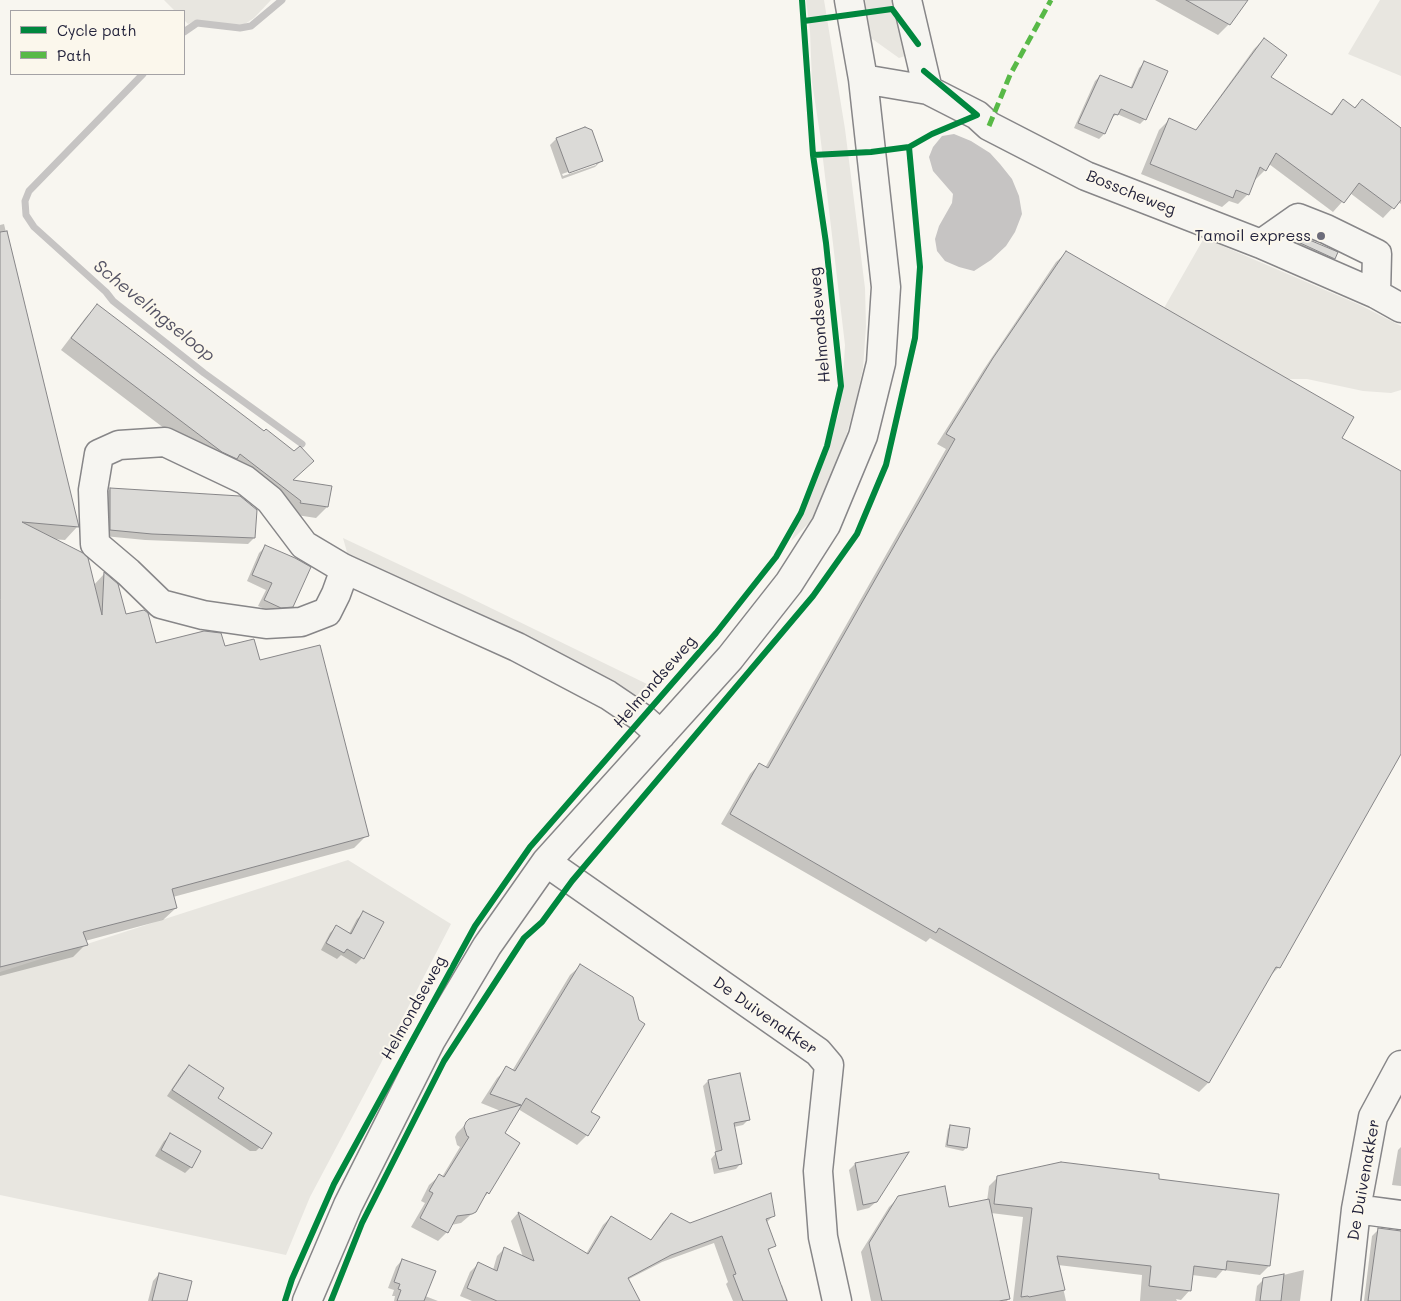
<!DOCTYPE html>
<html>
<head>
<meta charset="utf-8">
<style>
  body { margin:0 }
  #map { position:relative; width:1401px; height:1301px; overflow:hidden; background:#f8f6f0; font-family:Mali,sans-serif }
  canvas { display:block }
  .legend { position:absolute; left:10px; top:10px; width:175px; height:65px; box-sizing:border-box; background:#fbf7ec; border:1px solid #a4a2a5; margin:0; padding:6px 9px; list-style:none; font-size:15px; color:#22223b }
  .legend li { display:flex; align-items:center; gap:10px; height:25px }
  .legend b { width:25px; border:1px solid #a4a2a5 }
</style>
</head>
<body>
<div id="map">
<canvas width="1401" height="1301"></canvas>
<ul class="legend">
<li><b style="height:6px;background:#00873e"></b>Cycle path</li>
<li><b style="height:6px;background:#58b947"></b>Path</li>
</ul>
</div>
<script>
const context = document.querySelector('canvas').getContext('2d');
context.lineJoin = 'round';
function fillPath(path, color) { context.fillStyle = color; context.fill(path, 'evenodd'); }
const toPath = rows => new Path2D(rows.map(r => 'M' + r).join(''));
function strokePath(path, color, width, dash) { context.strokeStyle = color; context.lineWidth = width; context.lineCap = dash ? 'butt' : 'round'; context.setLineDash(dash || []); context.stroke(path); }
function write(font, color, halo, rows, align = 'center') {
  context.font = font + ' Mali,sans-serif'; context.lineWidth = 4; context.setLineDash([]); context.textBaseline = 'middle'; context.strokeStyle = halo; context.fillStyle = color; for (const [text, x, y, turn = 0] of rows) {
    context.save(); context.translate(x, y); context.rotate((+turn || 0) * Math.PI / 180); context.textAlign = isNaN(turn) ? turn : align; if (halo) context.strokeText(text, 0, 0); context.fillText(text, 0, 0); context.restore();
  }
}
fillPath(toPath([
  [164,0,271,0,254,18,245,24,226,26,195,21,188,24,184,20,184,11,175,11],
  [806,0,824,0,845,129,865,288,866,326,863,368,855,405,842,450,811,521,791,541,839,413,843,378,845,345,820,134,812,82,810,31],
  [865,0,894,0,908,55,899,58,871,38],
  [1380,0,1401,0,1401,76,1348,54],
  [1204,238,1360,305,1401,326,1401,390,1391,393,1363,391,1307,379,1276,379,1160,315],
  [343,538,462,594,647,684,628,706,354,577],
  [348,860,451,924,401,1021,381,1063,310,1197,286,1255,0,1195,0,972]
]), '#e8e6e0');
fillPath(toPath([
  [954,134,971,141,990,153,1000,164,1012,179,1019,196,1022,214,1015,232,1006,246,991,260,974,271,959,267,945,261,937,251,935,239,939,226,952,203,953,194,933,171,929,157,933,147,942,136]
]), '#c6c4c3');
fillPath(toPath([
  [1155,0,1247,0,1229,24,1218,35],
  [1264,39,1269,77,1330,115,1343,100,1354,108,1362,100,1401,129,1401,204,1398,202,1383,218,1350,193,1333,212,1269,164,1265,170,1255,180,1254,179,1248,194,1238,204,1229,201,1222,207,1141,174,1159,130,1169,120,1195,131,1254,49],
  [1144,63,1145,119,1140,124,1117,114,1110,119,1104,134,1099,139,1074,128,1095,81,1100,76,1130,89,1139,68],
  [585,128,602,160,595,167,562,179,550,145,556,139],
  [596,162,596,165,563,176,562,174],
  [4,224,77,527,65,540,51,539,93,586,104,574,125,616,155,645,224,648,259,661,367,835,354,848,173,897,176,908,163,920,85,941,86,944,73,957,0,976,0,225],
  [1301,237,1334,258,1331,261,1296,245],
  [1066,253,1341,438,1401,472,1401,751,1279,967,1269,977,1208,1083,1199,1092,930,938,926,942,721,824,750,774,759,764,765,768,946,449,937,444,984,369,1056,262],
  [97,306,292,481,327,507,316,518,290,514,210,463,61,350,86,317],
  [110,489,254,538,248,544,145,540,104,536,104,495],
  [266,546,292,606,286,613,274,613,258,606,266,590,247,581,259,553],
  [363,913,362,958,356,964,341,955,337,959,321,950,330,933,336,927,349,934,357,919],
  [580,966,590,1112,587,1135,577,1145,518,1109,503,1134,488,1193,481,1200,475,1211,461,1223,451,1225,447,1232,438,1241,411,1227,425,1203,421,1201,429,1185,439,1176,442,1177,460,1147,457,1145,455,1137,457,1133,470,1120,503,1112,481,1103,497,1078,507,1068,512,1071,570,975],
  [189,1066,216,1098,263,1144,256,1151,250,1151,167,1096,183,1072],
  [708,1081,748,1120,743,1125,734,1127,741,1163,736,1169,714,1174,711,1159,716,1153,703,1086],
  [950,1126,966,1148,963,1151,945,1147,948,1129],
  [171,1135,191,1167,185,1173,155,1156,164,1141],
  [1401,1147,1401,1186,1392,1185,1398,1150],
  [907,1154,876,1202,869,1208,857,1211,849,1170,855,1164],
  [998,1177,1157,1180,1269,1266,1260,1275,1223,1270,1216,1278,1192,1275,1190,1290,1181,1300,1176,1299,1177,1301,1140,1301,1142,1275,1058,1265,1066,1301,1013,1301,1023,1217,991,1213,1009,1298,1007,1301,871,1301,861,1252,889,1207,898,1198,948,1209,987,1201,989,1186],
  [518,1213,586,1254,603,1225,611,1217,650,1241,663,1222,671,1214,690,1224,774,1215,766,1223,774,1245,767,1252,780,1286,782,1285,788,1301,733,1301,726,1284,728,1282,714,1243,662,1262,627,1280,638,1301,472,1301,460,1296,470,1272,478,1264,493,1270,497,1256,505,1248,523,1257,511,1221],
  [1378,1230,1401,1232,1401,1301,1364,1301,1372,1236],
  [402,1260,425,1296,438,1301,394,1301,395,1296,392,1296,394,1290,388,1288,396,1267],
  [1304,1270,1300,1301,1255,1301,1257,1286,1263,1280],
  [159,1274,186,1301,148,1301,153,1281]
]), '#0003');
strokePath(toPath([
  [184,32,197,23,240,28,251,26,282,0],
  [143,74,29,191,25,201,26,215,34,227,106,292,113,301,204,373,302,444]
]), '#c6c4c3', 7);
const building = toPath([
  [1186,0,1248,0,1230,25,1186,0],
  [1264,38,1287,55,1271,77,1332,115,1343,99,1355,108,1362,99,1401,128,1401,200,1394,209,1359,183,1344,203,1276,153,1266,171,1260,167,1249,195,1236,190,1233,198,1150,164,1169,118,1196,130,1264,38],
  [1144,61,1168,71,1146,120,1121,109,1118,115,1114,114,1105,134,1078,123,1100,75,1132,88,1144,61],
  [585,127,592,130,603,161,569,173,556,138,585,127],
  [7,231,79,527,22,522,83,553,88,558,102,615,104,572,118,584,126,614,144,610,148,613,156,643,204,631,221,633,225,646,254,639,260,660,320,645,369,836,172,889,177,908,83,932,88,945,0,967,0,232,7,231],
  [1300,236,1338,252,1335,259,1298,242,1300,236],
  [1066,251,1354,417,1342,438,1401,471,1401,754,1280,968,1276,967,1209,1083,939,928,936,933,730,814,759,763,768,768,955,439,946,434,993,358,1066,251],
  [97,304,264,431,266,429,294,451,300,446,314,461,293,480,332,486,328,507,300,503,301,501,240,454,237,459,222,452,71,338,97,304],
  [110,488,240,496,257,510,255,538,152,534,110,530,110,488],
  [265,545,295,558,311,567,293,607,281,608,264,600,272,583,252,575,265,545],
  [363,911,384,922,364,959,347,949,344,953,326,943,336,925,351,934,363,911],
  [580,964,633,997,639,1020,645,1024,591,1112,600,1117,588,1136,526,1098,505,1133,520,1143,489,1194,487,1192,476,1212,472,1214,457,1216,448,1233,420,1218,433,1193,429,1191,439,1174,444,1177,469,1137,467,1136,464,1127,466,1122,469,1119,521,1105,490,1094,506,1066,515,1071,580,964],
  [189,1065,224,1088,218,1098,272,1133,262,1149,172,1090,189,1065],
  [740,1073,750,1120,734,1123,742,1164,719,1169,715,1152,722,1150,708,1080,740,1073],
  [950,1125,970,1128,967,1148,947,1145,950,1125],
  [170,1133,201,1151,192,1168,161,1150,170,1133],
  [909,1152,877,1202,863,1205,855,1163,909,1152],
  [1061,1162,1159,1174,1159,1179,1279,1194,1270,1266,1227,1261,1226,1270,1194,1266,1191,1291,1149,1286,1151,1266,1057,1256,1065,1290,1029,1297,1028,1296,1021,1297,1032,1208,994,1204,997,1176,1061,1162],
  [945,1186,949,1207,989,1199,1010,1299,999,1301,882,1301,869,1243,898,1196,945,1186],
  [771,1193,775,1216,766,1219,776,1246,768,1249,787,1301,743,1301,733,1275,736,1274,722,1236,671,1255,628,1278,640,1301,497,1301,467,1288,478,1262,497,1271,504,1247,534,1261,518,1212,588,1254,611,1216,651,1240,671,1213,690,1223,771,1193],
  [1378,1228,1401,1231,1401,1301,1368,1301,1378,1228],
  [402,1259,436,1271,424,1301,397,1301,401,1290,398,1289,400,1284,394,1282,402,1259],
  [159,1273,192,1281,187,1301,152,1301,159,1273],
  [1284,1274,1281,1301,1260,1301,1263,1278,1284,1274]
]);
fillPath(building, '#dbdad7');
strokePath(building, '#878688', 1);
const minor = toPath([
  [907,0,928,90],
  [863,79,928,90,977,115,989,126,1086,176,1261,244,1376,294,1401,308],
  [1261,244,1298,218,1326,229,1377,254,1376,294],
  [345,569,336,594,327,612,301,622,266,624,203,615,161,604,128,572,95,544,93,490,99,454,119,445,165,442,245,480,270,500,304,545,341,567,345,569,437,611,517,647,608,695,642,718,661,735],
  [546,862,818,1052,829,1065,818,1171,823,1237,837,1301],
  [1356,1209,1401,1215],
  [307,1301,348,1205,431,1040,487,946,546,862,730,658,789,583,826,525,863,436,881,363,886,287,863,79,849,0],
  [1346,1301,1356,1209,1373,1117,1401,1065]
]);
strokePath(minor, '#878688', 31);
strokePath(minor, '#f6f5f1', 28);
strokePath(toPath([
  [989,126,1010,75,1051,0]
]), '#58b947', 5, [10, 5]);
strokePath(toPath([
  [804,21,892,9,918,44],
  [813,155,871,152,909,147,932,134,977,115,924,71],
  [285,1301,292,1279,334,1184,475,926,530,847,716,633,776,557,801,513,827,446,841,386,826,243,813,155,802,0],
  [331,1301,362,1223,444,1061,524,938,542,922,572,881,813,596,857,534,886,465,915,338,920,267,909,147]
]), '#00873e', 6);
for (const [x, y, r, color] of [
  [1321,236,5,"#6d6c7a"]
]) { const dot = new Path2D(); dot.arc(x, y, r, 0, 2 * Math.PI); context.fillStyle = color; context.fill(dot); strokePath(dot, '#fbf7ec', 2); }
write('16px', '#22223b', '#fbf7ec', [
  ["Bosscheweg",1131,193,22],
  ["Helmondseweg",820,325,-95],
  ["Helmondseweg",655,682,-49],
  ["Helmondseweg",414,1008,-61],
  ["De Duivenakker",765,1016,35],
  ["De Duivenakker",1364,1180,-80]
]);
write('16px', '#22223b', '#fbf7ec', [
  ["Tamoil express",1311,236]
], 'right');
write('italic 18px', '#545364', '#fbf7ec', [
  ["Schevelingseloop",154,311,39]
]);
</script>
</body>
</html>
